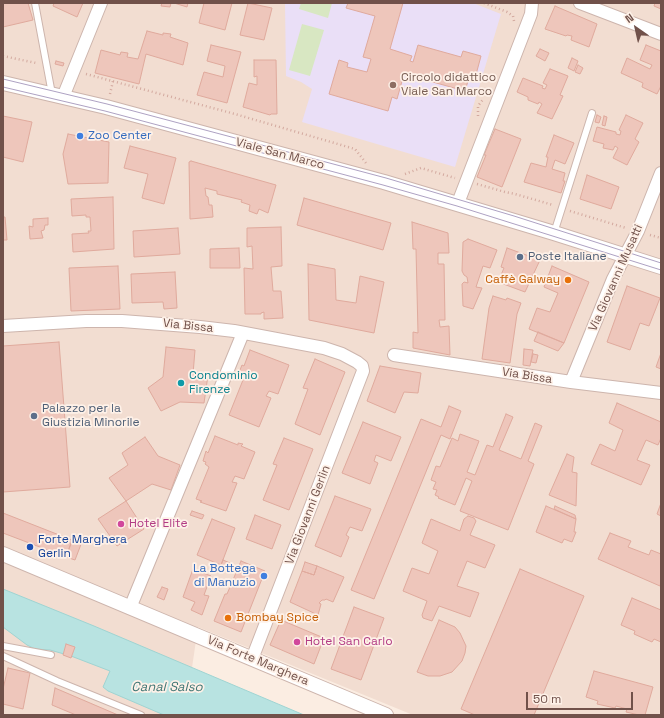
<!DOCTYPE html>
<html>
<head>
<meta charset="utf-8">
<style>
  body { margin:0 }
  #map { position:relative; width:664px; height:718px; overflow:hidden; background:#fbede2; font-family:"Space Grotesk",sans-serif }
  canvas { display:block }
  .frame { position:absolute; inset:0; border:4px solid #71514a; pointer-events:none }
  .north { position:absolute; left:616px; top:8px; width:40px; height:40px; -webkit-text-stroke:3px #fef1e8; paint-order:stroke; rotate:326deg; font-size:11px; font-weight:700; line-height:16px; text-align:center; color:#71514a }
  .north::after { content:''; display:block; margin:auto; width:14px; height:18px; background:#71514a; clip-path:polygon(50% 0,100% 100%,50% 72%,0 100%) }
  .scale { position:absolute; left:526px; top:692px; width:107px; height:18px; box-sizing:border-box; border:2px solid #71514a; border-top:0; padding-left:5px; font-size:12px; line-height:14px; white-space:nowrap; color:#71514a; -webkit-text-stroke:3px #fef1e8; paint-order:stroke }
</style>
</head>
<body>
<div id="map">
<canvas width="664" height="718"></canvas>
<div class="frame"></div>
<div class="north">N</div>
<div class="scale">50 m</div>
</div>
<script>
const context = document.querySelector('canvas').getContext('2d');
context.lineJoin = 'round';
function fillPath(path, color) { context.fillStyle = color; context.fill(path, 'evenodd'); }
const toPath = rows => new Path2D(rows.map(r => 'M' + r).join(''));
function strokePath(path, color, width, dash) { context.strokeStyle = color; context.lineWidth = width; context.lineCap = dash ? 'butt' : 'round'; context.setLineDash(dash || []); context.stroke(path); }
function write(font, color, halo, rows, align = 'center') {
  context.font = font + ' "Space Grotesk",sans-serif'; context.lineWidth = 3.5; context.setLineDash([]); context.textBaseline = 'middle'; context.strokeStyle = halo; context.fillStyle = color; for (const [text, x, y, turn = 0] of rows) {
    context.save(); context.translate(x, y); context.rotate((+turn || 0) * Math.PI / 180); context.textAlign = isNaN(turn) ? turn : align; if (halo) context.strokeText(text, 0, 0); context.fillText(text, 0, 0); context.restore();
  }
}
fillPath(toPath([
  [3,3,661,3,661,715,413,715,198,627,185,715,3,715]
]), '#f2ddd1');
fillPath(toPath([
  [285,3,473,3,501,14,455,167,302,122,312,89,301,82,286,76]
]), '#eadff7');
fillPath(toPath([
  [301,3,332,3,328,18,299,9],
  [302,24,324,30,310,76,289,70]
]), '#d8e7c2');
const water = toPath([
  [3,589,94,626,304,715,164,715,108,691,103,687,110,671,71,656,50,650,35,649,27,645,3,627,3,589]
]);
fillPath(water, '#b8e3e1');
strokePath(water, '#9fd4d2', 1);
const building = toPath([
  [3,3,28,3,33,20,3,27,3,3],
  [54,3,83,3,77,17,53,6,54,3],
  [162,3,171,3,170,7,161,6,162,3],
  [174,3,188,3,187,7,174,3],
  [204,3,232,3,225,30,199,23,204,3],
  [248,3,272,8,264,40,240,35,248,3],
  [348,3,403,3,390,49,412,56,410,61,413,62,418,45,461,57,463,51,481,56,474,82,468,81,465,91,404,74,397,99,392,97,388,111,329,94,339,60,348,63,347,67,367,72,371,59,363,57,375,16,346,8,348,3],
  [655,3,661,3,661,9,654,6,655,3],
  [555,6,597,24,589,47,571,40,572,36,567,35,566,36,545,29,555,6],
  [147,31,163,35,163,33,171,34,170,37,188,43,183,65,146,54,139,84,95,73,101,50,120,55,121,52,128,53,127,57,138,59,147,31],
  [211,45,241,52,227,103,197,95,204,72,223,77,225,66,207,61,211,45],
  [646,45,661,51,661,86,657,94,642,87,643,83,621,73,627,58,650,69,652,65,640,60,646,45],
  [540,49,549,53,545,61,536,56,540,49],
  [572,58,578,61,574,71,568,68,572,58],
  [254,60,276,60,277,114,271,114,270,115,243,107,249,83,257,85,257,76,254,77,254,60],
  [56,61,64,63,63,66,55,64,56,61],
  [578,65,583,68,580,74,575,72,578,65],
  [550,69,568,76,560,95,563,96,552,119,537,113,542,104,539,102,538,104,528,100,528,97,517,92,523,78,543,86,542,88,545,89,547,85,543,83,550,69],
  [597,115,601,117,599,123,595,122,597,115],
  [626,115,643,123,635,139,639,142,627,165,613,158,618,148,615,146,613,150,603,148,604,144,593,141,597,127,616,132,616,134,620,135,621,131,619,130,626,115],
  [3,116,32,122,23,162,3,157,3,116],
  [604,116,607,117,605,126,602,125,604,116],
  [495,129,521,139,502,187,477,177,486,155,484,155,495,129],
  [68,134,109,142,108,183,68,184,63,154,68,134],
  [554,135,574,143,565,164,555,160,552,169,565,173,563,181,565,181,561,193,524,182,531,163,546,167,548,157,546,157,554,135],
  [130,146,176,158,164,204,142,198,148,174,124,168,130,146],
  [191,161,276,185,268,213,259,209,257,214,249,211,250,205,241,202,242,200,217,194,217,191,205,188,206,196,208,197,209,205,212,205,213,217,190,219,189,162,191,161],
  [587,175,619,187,611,209,580,199,587,175],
  [113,197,114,249,73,252,72,234,89,233,88,231,91,231,90,217,86,217,86,215,72,216,71,199,113,197],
  [304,198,391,223,383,250,297,225,304,198],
  [3,217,5,217,7,240,3,240,3,217],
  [48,218,48,225,45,225,44,230,41,231,43,238,30,239,29,226,33,227,33,219,48,218],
  [412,222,448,233,449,253,438,253,438,264,444,264,445,320,439,320,440,327,449,326,450,355,413,348,413,332,418,333,416,249,413,249,412,222],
  [281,227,282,266,271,267,273,291,281,291,283,318,264,319,264,312,261,313,261,314,245,314,244,268,253,269,252,246,247,247,247,228,281,227],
  [178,228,180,254,134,257,133,231,178,228],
  [468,239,497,250,490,268,483,266,476,287,482,288,473,309,463,306,462,284,464,282,468,283,467,277,464,275,462,271,463,242,468,239],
  [239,248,240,268,210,268,210,249,239,248],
  [507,248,540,260,525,292,498,282,504,268,501,267,507,248],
  [308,264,335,269,336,300,356,303,360,276,384,282,374,333,309,320,308,264],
  [118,266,120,309,71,311,69,268,118,266],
  [552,266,589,282,564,343,529,329,537,308,550,312,558,293,544,287,552,266],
  [175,272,177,308,164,309,163,302,132,303,131,274,175,272],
  [627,286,660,298,649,326,640,323,630,350,607,342,627,286],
  [493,296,506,300,507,298,521,303,517,314,510,363,482,359,489,308,493,296],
  [538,332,564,343,558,351,534,341,538,332],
  [59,342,70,487,3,492,3,346,59,342],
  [166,347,195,350,193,374,208,375,204,403,180,402,161,411,148,388,163,377,166,347],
  [524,349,533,350,530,366,523,365,524,349],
  [250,350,289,365,278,394,269,391,266,396,271,398,259,427,229,415,243,380,239,379,241,377,238,375,242,365,244,366,250,350],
  [661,353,661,369,656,367,661,353],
  [533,354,538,355,536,363,531,362,533,354],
  [315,359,345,372,320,435,295,424,308,389,303,388,315,359],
  [380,366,421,373,418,393,404,392,395,413,367,401,380,366],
  [617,403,661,422,661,438,658,445,646,440,637,460,650,465,641,485,591,464,600,444,615,451,623,430,609,423,617,403],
  [449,406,461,411,450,439,441,435,374,599,351,590,421,419,441,427,449,406],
  [506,414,513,417,499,450,521,459,535,423,542,426,528,461,534,464,508,530,460,511,472,481,466,478,455,505,438,498,439,497,435,495,437,490,433,489,436,482,431,480,436,466,440,467,452,438,458,441,460,434,479,441,467,472,475,475,487,445,493,447,506,414],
  [363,422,401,437,391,461,376,455,374,461,378,463,370,484,342,473,363,422],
  [215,436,238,445,238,443,243,444,241,446,255,452,244,479,235,476,232,482,237,483,226,511,200,502,202,501,196,499,209,467,205,464,206,462,203,461,206,451,208,453,215,436],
  [145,437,158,456,180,465,171,490,152,484,126,501,109,478,128,465,122,453,145,437],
  [284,438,313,449,289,510,263,500,277,465,273,464,284,438],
  [567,454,574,457,572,472,577,473,576,506,549,495,567,454],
  [335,496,371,509,362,531,350,527,346,535,349,537,341,557,315,546,335,496],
  [126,501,144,529,117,546,98,519,126,501],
  [661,503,661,516,657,514,661,503],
  [546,506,576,519,574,532,576,532,572,542,564,539,562,543,536,532,546,506],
  [555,506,575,515,576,519,554,509,555,506],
  [192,511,204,515,202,519,190,515,192,511],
  [3,513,72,540,66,557,3,533,3,513],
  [255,515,281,525,272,549,246,539,255,515],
  [468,516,474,518,476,521,470,535,495,545,485,568,467,561,457,586,479,593,470,617,439,606,432,621,423,618,422,615,427,601,403,591,412,568,429,574,438,551,422,543,431,519,460,531,464,519,468,516],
  [212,519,235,528,221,565,197,555,212,519],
  [610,533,631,541,628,547,649,555,651,550,661,554,661,582,660,586,598,559,610,533],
  [74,536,83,539,75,560,66,557,74,536],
  [223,560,230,563,227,569,221,565,223,560],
  [241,561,265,571,241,632,214,621,225,594,227,594,241,561],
  [305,562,317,566,314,575,302,571,305,562],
  [317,566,344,577,333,602,326,599,325,600,322,600,319,603,321,604,318,615,290,602,302,571,314,575,317,566],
  [193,569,211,576,204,595,209,596,202,615,191,610,195,602,183,597,193,569],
  [520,569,584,596,534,715,475,715,461,709,520,569],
  [162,587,168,589,164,600,157,597,162,587],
  [632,598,661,610,661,642,654,639,652,642,634,634,635,631,621,625,632,598],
  [354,607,384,618,361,680,331,669,354,607],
  [281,620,324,638,314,664,270,645,281,620],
  [439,620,455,627,460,633,466,646,465,653,462,661,452,672,440,676,428,676,417,672,439,620],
  [66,644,75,647,71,658,63,655,66,644],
  [8,668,30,673,23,709,3,704,3,689,8,668],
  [594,671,653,687,645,715,639,715,626,712,627,709,616,706,615,708,597,704,598,701,586,697,594,671],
  [55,688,118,715,76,715,52,705,55,688]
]);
fillPath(building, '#eec6bb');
strokePath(building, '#e0aa9d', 1);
const service = toPath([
  [35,3,52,94],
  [554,233,592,113],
  [3,646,51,655],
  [3,656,57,681,141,715]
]);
const minor = toPath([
  [580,3,661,34],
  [63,97,101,3],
  [458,203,531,14,532,3],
  [3,326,86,321,122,321,200,327,234,331,324,348,342,354,357,362,362,366,363,371,252,659],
  [394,355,571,382,661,393],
  [571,382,613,279,638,231,661,173],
  [130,608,243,333]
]);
const tertiary = toPath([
  [3,83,106,107,384,182,554,233,661,267],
  [3,554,386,715]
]);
strokePath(service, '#cdb5ad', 8);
strokePath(minor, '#cdb5ad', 14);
strokePath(tertiary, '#cdb5ad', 16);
strokePath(toPath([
  [484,3,507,12,513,16,514,21],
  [3,56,36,63],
  [86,74,235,114,355,149,366,163],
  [110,94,113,81],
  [478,116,478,106,484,98],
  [405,174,421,168,455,178],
  [477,184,505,192,515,194,553,205],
  [570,211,626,228],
  [650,235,661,238]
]), '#d3a99f', 2.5, [1, 3]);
strokePath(service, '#fff', 6);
strokePath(minor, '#fff', 12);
strokePath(tertiary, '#fff', 14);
strokePath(toPath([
  [3,79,107,104,386,178,514,216,661,263],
  [3,87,105,111,383,185,457,206,661,270]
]), '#aea2c3', 1);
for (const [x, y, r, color] of [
  [393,85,4,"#8d6e63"],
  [80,136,4,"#3f7fe0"],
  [520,257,4,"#5c6f8a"],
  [568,280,4,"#e8710a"],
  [181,383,4,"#0f9aa8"],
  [34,416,4,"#5c6f8a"],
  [121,524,4,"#d1479c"],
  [30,547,4,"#1a4fb4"],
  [264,576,4,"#3f7fe0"],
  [228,618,4,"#e8710a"],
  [297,642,4,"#d1479c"]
]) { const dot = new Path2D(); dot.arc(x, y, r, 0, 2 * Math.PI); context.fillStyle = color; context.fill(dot); strokePath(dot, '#fef1e8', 1.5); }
write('12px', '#785e54', '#fef1e8', [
  ["Circolo didattico",401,78],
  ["Viale San Marco",401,92]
], 'left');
write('12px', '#366cbe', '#fef1e8', [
  ["Zoo Center",88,136],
  ["La Bottega",256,569,"right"],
  ["di Manuzio",256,583,"right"]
], 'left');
write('12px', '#71514a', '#fef1e8', [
  ["Viale San Marco",280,154,15],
  ["Via Giovanni Musatti",616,278,-66],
  ["Via Bissa",188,326,6],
  ["Via Bissa",527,376,9],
  ["Via Giovanni Gerlin",308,515,-69],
  ["Via Forte Marghera",258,661,23]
]);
write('12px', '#4e5e75', '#fef1e8', [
  ["Poste Italiane",528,257],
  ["Palazzo per la",42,409],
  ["Giustizia Minorile",42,423]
], 'left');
write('12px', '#c56008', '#fef1e8', [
  ["Caffè Galway",560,280],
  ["Bombay Spice",236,618,"left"]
], 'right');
write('12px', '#0d838f', '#fef1e8', [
  ["Condominio",189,376],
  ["Firenze",189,390]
], 'left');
write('12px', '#b23c85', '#fef1e8', [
  ["Hotel Elite",129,524],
  ["Hotel San Carlo",305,642]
], 'left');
write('12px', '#164399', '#fef1e8', [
  ["Forte Marghera",38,540],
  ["Gerlin",38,554]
], 'left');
write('italic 13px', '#407674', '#fef1e8', [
  ["Canal Salso",167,687]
]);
</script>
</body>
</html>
